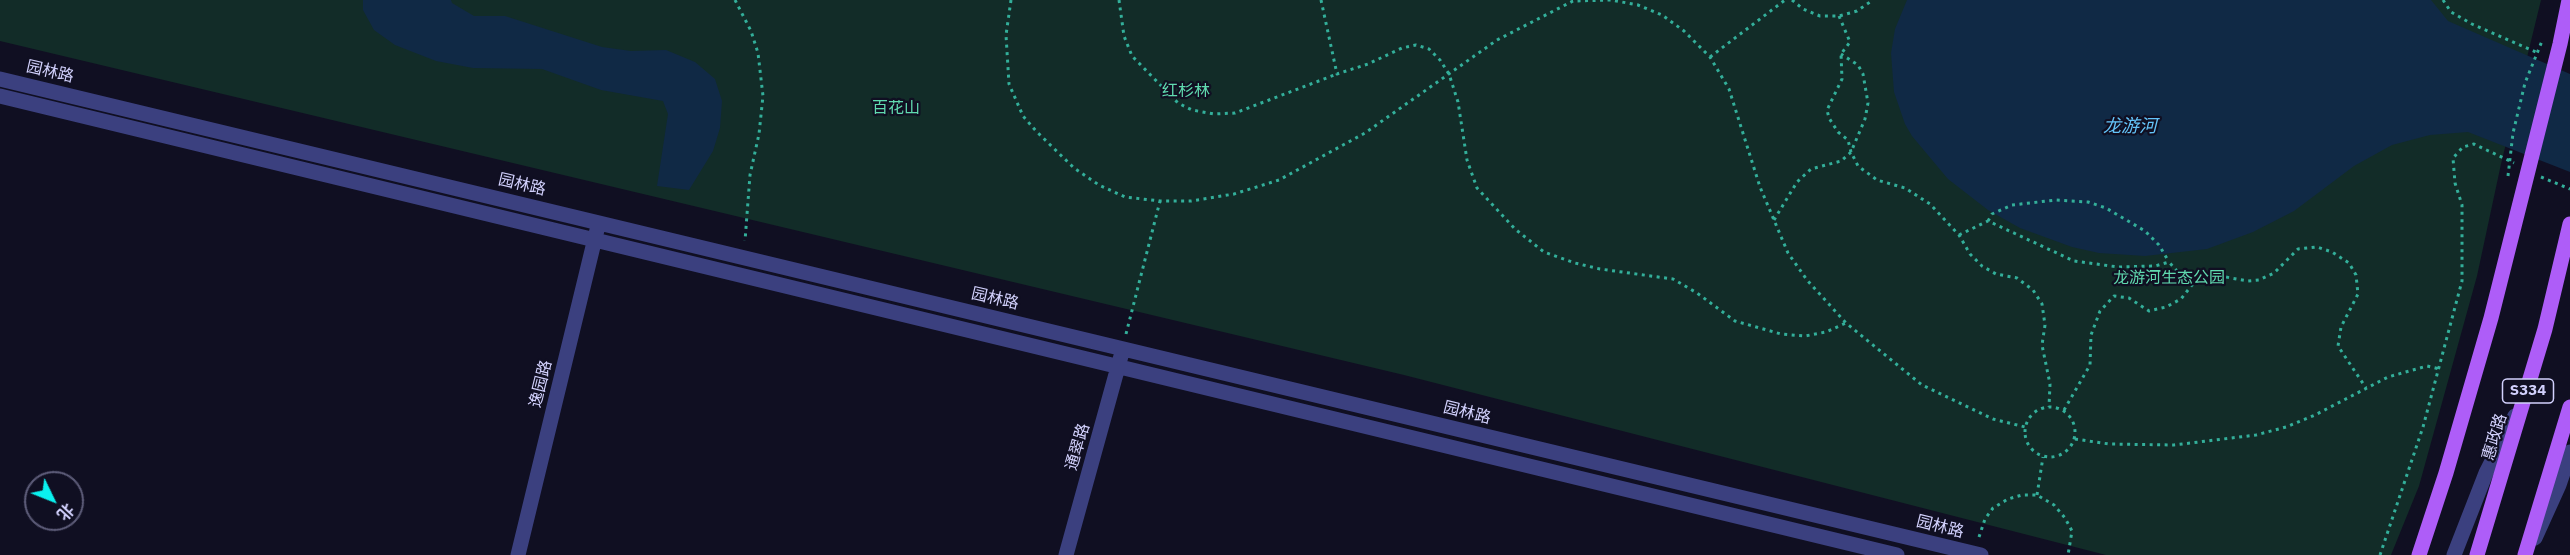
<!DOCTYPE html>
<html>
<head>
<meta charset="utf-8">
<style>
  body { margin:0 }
  #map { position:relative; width:2570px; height:555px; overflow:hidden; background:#100f22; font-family:"IBM Plex Sans","Noto Sans SC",sans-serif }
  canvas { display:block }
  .north { position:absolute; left:24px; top:471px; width:60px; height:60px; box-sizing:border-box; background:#100f22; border:2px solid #5e5d7a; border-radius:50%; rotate:133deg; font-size:16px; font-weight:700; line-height:24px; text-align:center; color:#d2d1fd }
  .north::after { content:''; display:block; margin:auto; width:21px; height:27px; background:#0af1ef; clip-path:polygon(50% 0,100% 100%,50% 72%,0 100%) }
</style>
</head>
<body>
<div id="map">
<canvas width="2570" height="555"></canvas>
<div class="north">北</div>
</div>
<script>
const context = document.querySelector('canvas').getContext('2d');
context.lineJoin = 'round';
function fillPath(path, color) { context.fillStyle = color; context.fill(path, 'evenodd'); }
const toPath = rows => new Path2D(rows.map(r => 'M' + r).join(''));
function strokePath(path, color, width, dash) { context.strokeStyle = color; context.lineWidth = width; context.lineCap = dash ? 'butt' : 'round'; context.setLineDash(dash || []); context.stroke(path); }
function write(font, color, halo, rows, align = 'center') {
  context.font = font + ' "IBM Plex Sans","Noto Sans SC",sans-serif'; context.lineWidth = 4.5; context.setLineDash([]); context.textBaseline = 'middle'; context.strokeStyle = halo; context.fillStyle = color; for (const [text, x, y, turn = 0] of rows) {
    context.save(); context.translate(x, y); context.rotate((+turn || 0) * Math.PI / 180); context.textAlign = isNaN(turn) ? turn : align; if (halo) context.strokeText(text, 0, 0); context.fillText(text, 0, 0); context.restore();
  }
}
fillPath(toPath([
  [0,0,2541,0,2501,164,2477,276,2419,486,2391,555,2106,555,1404,375,0,41]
]), '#122c28');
fillPath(toPath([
  [363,0,451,0,452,3,474,16,505,16,602,47,631,51,666,50,695,62,715,79,722,101,720,128,713,151,689,190,657,186,668,114,663,101,601,90,542,69,473,68,436,61,395,45,374,30,363,10],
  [1907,0,2431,0,2448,21,2570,74,2570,172,2468,132,2430,135,2392,145,2354,166,2294,211,2253,232,2207,249,2145,256,2099,253,2072,247,2020,228,1988,210,1948,179,1912,136,1905,124,1894,92,1891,53,1895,29]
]), '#102945');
strokePath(toPath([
  [735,0,751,31,758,53,763,96,759,134,750,175,745,241],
  [1011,0,1006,35,1009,84,1023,116,1036,131,1074,168,1099,185,1125,197,1160,201,1191,201,1234,194,1279,180,1365,133,1497,40,1573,1,1611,0,1638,5,1662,15,1684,31,1710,57,1729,89,1760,187,1788,253,1807,280,1846,323,1922,385,1993,419,2025,427],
  [1119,0,1124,36,1132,56,1178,103,1192,110,1214,114,1235,113,1337,74],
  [1321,0,1337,74,1368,64,1402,48,1416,45,1429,49,1440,60,1449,74,1458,102,1467,160,1477,188,1515,229,1544,252,1575,263,1600,269,1673,279,1697,293,1735,321,1781,334,1805,336,1826,332,1846,323],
  [1792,0,1803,9,1820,16,1839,16,1857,11,1873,0],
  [2443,0,2451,12,2472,24,2538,53],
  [1839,16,1850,42,1841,54,1842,79,1827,110,1829,118,1838,132,1848,140,1851,152,1858,166,1877,180,1905,188,1930,204,1959,235,1970,254,1982,266,1996,274,2017,278,2033,290,2042,304,2045,325,2042,345,2050,384,2049,407],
  [1710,57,1785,0],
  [2508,176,2513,133,2525,83,2542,41],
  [2541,177,2570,189],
  [1774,220,1797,182,1811,169,1841,161,1851,152,1865,119,1868,103,1863,74,1858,65,1841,54],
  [1988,221,1992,214,2012,205,2056,200,2088,202,2106,208,2145,231,2159,245,2169,262],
  [1959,235,1988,221,2074,261,2118,267,2155,266,2169,262,2177,271,2189,279,2192,285],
  [1126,334,1160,201],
  '2025 432a25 25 0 1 1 50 0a25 25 0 1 1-50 0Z',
  [2064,410,2090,365,2091,335,2100,311,2114,296,2129,298,2149,311,2166,307,2181,299,2192,285,2220,276,2248,281,2259,280,2274,273,2298,249,2317,247,2332,252,2349,263,2356,275,2358,294,2341,327,2338,346,2366,388],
  [2075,439,2109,444,2174,445,2256,435,2286,427,2315,415,2388,377,2427,366,2440,369],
  [2037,495,2043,457],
  [1979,537,1985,519,1993,508,2008,499,2022,495,2037,495,2054,505,2065,518,2072,531,2068,555],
  [2380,555,2423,427,2462,281,2462,205,2455,183,2453,158,2463,147,2474,144,2514,163]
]), '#33af9a', 3, [3, 4.5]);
strokePath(toPath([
  [0,79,1981,555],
  [0,96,1897,555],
  [2535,538,2559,485,2570,452],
  [518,555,597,230],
  [1066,555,1121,356],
  [2454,555,2486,473,2515,416]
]), '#3b407f', 15);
strokePath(toPath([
  [2419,555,2446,473,2491,318,2560,44,2569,0],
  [2477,555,2545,329,2570,224],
  [2525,555,2570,407]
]), '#ae5df8', 15);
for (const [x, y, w] of [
  [2528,391,51]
]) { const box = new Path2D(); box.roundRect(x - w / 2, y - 12, w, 24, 4.5); context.fillStyle = '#100f22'; context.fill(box); strokePath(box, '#d2d1fd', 1.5); }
write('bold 15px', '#d2d1fd', null, [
  ["S334",2528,391]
]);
write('16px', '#d2d1fd', '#100f22', [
  ["园林路",50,72,13],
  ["园林路",522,185,13],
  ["园林路",995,299,13],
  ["逸园路",541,384,-76],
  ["园林路",1467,413,14],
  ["惠政路",2495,437,-73],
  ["通翠路",1078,447,-74],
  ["园林路",1940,527,14]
]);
write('16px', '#60daaf', '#100f22', [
  ["红杉林",1186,91],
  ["百花山",896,108],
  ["龙游河生态公园",2169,278]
]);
write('italic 18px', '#64c4f9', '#100f22', [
  ["龙游河",2130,127]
]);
</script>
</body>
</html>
